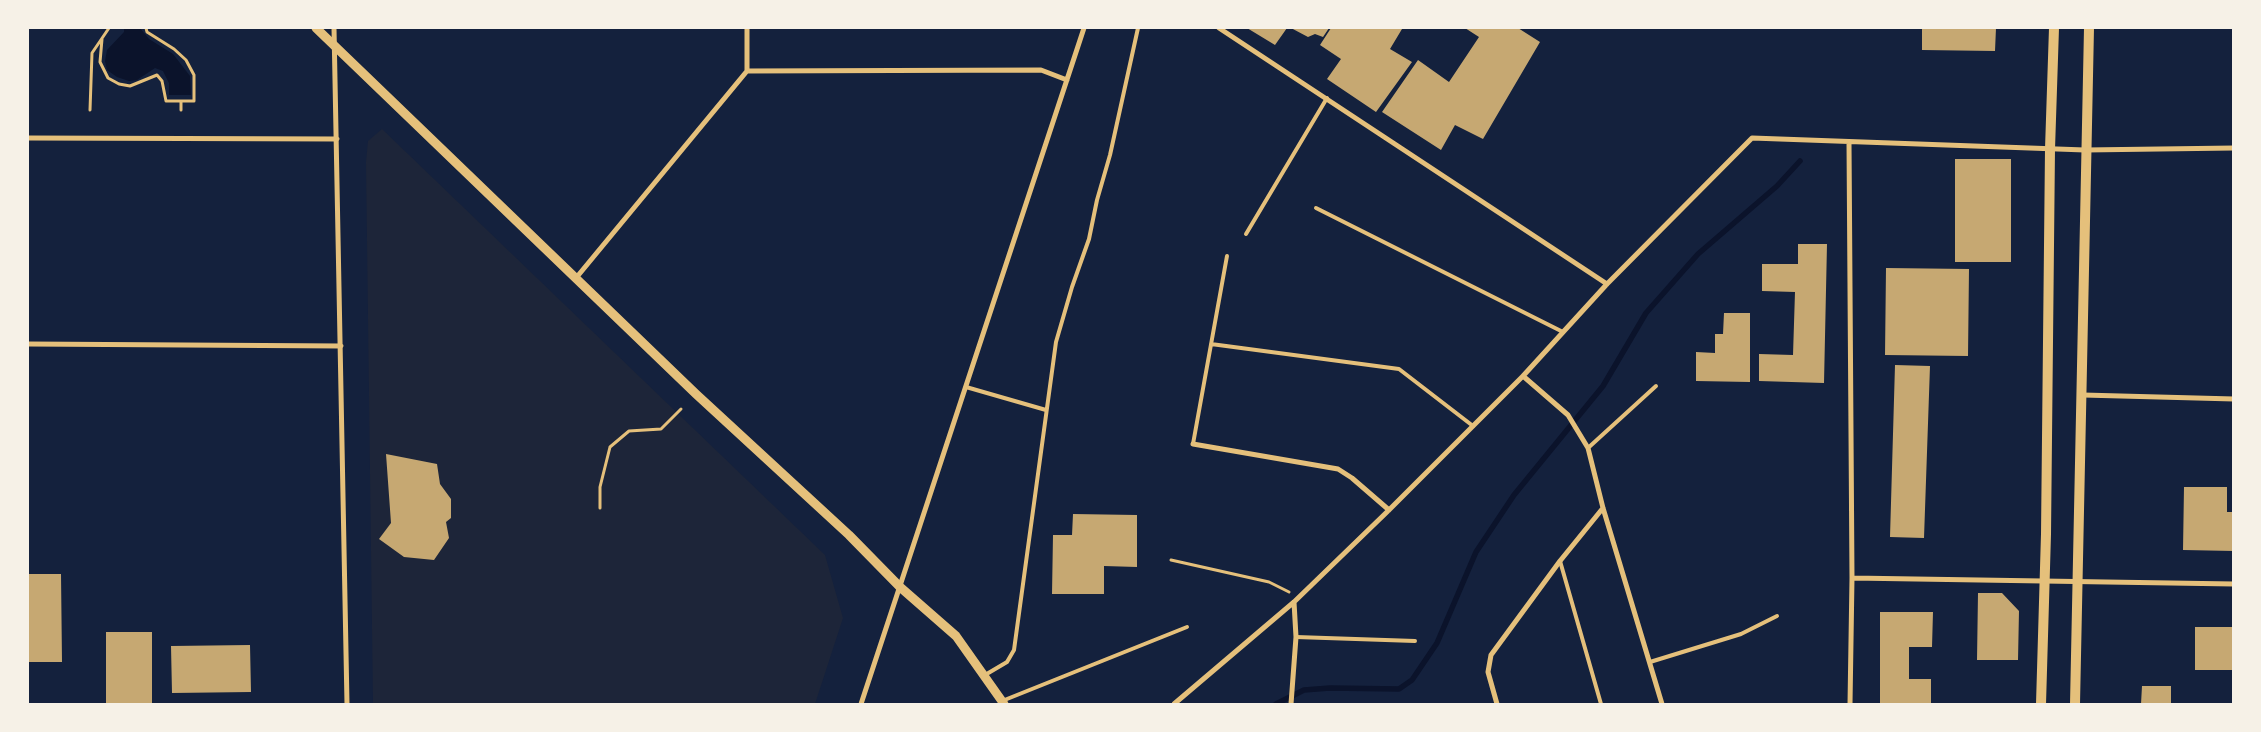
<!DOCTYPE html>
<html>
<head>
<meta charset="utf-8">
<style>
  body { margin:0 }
  #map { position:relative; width:2261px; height:732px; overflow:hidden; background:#14213d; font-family:"Work Sans",sans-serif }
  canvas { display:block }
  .frame { position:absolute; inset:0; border:29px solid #f6f1e7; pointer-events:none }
</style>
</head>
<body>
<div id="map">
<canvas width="2261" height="732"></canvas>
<div class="frame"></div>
</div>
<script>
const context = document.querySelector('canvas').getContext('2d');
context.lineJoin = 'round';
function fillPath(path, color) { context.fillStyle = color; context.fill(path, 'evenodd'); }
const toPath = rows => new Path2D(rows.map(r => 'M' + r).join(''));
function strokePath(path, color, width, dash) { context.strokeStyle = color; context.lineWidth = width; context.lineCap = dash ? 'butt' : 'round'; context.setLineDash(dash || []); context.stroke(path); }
fillPath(toPath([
  [382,129,825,555,843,618,815,704,373,704,366,162,368,141]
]), '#1d2539');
fillPath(toPath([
  [124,28,140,28,149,39,173,54,190,76,191,95,169,95,169,83,163,71,155,68,137,80,129,81,117,77,107,70,105,61,107,50,124,32]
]), '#0b132b');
strokePath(toPath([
  [1276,704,1304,690,1330,688,1399,689,1412,680,1437,643,1476,552,1514,495,1603,386,1646,313,1698,254,1777,186,1800,161]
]), '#0b132b', 5.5);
fillPath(toPath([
  [1247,28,1287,28,1275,45],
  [1291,28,1329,28,1323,37,1315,34,1308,37],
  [1331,28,1400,28,1402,29,1390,49,1412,62,1376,112,1327,79,1341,59,1320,45],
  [1465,28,1518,28,1540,42,1483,139,1455,125,1441,150,1382,112,1418,60,1449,82,1479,37],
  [1922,28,1996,28,1995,51,1922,50],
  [1955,159,2011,159,2011,262,1955,262],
  [1798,244,1827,244,1824,383,1759,381,1759,354,1793,355,1795,292,1762,291,1762,264,1798,264],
  [1886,268,1969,269,1968,356,1885,355],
  [1724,313,1750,313,1750,382,1696,381,1696,352,1715,353,1715,334,1723,334],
  [1895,365,1930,366,1924,538,1890,537],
  [386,454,437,464,440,484,451,499,451,518,446,522,449,538,434,560,404,557,379,539,391,523],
  [2184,487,2227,487,2227,512,2234,512,2234,551,2183,550],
  [1073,514,1137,515,1137,567,1104,566,1104,594,1052,594,1053,535,1072,535],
  [28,574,61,574,62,662,28,662],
  [1978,593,2002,593,2019,611,2018,660,1977,660],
  [1880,612,1933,612,1932,647,1909,647,1909,679,1931,679,1931,704,1880,704],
  [2195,627,2234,627,2234,670,2195,670],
  [106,632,152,632,152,704,106,704],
  [250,645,251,692,172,693,171,646],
  [2142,686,2171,686,2171,704,2141,704]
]), '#c6a872');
strokePath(toPath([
  [102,39,100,62,108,78,119,84,130,86,157,75,162,81,166,101,194,101,194,75,186,60,174,49,147,32,146,28],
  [181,101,181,110],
  [90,110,92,53,109,28],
  [600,508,600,487,610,447,629,431,661,429,681,409],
  [1171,560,1269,582,1289,592]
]), '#e5c07b', 3);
strokePath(toPath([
  [1316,208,1563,332],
  [1246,234,1327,98],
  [1211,344,1399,369,1473,426],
  [966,387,1046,410],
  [1193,444,1227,256],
  [1588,448,1656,386],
  [1560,561,1601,704],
  [1296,637,1415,641],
  [1650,662,1741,634,1777,616],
  [985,675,1007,662,1014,650,1056,342,1072,287,1089,239,1097,200,1110,155,1138,28],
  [1002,701,1187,627]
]), '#e5c07b', 4);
strokePath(toPath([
  [334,28,347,704],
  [1219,28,1607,284],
  [747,71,1041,70,1067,80],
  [28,138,337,139],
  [1849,142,1852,578,1850,704],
  [576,278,747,71,747,28],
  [28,344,341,346],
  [1523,376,1568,415,1588,448,1603,508,1662,704],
  [2083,395,2234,399],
  [1193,444,1338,469,1352,478,1389,510],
  [1852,578,2234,584],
  [861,704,1084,28],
  [1174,704,1294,602,1389,510,1523,376,1607,284,1752,138,2085,150,2234,148],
  [1291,704,1296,637,1294,602],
  [1497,704,1488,672,1491,655,1560,561,1603,508]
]), '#e5c07b', 5);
strokePath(toPath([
  [316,28,696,394,849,535,900,587,956,636,1004,704]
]), '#e5c07b', 9);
strokePath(toPath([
  [2041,704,2046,534,2050,149,2054,28],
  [2075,704,2089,28]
]), '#e5c07b', 10);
</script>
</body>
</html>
